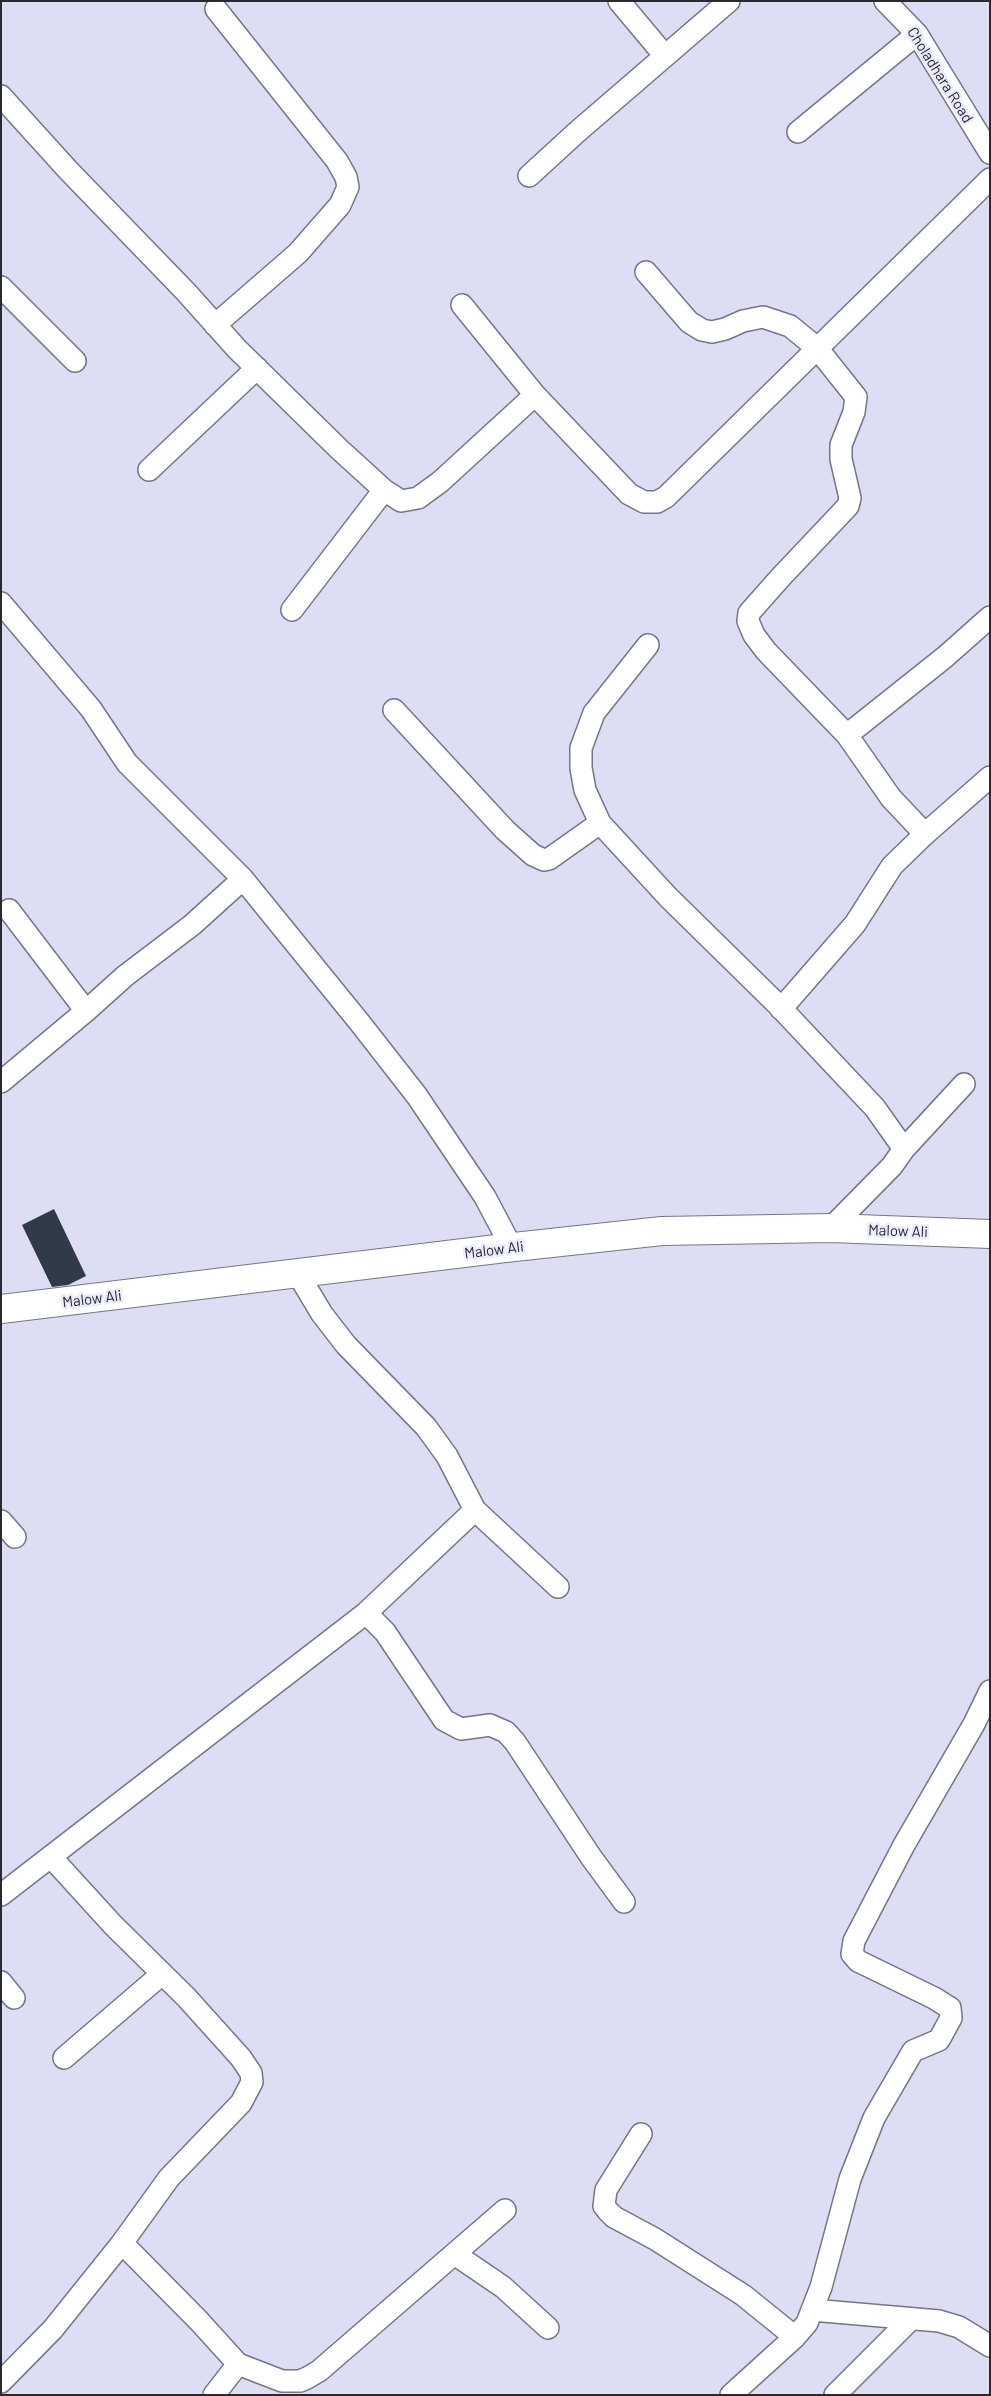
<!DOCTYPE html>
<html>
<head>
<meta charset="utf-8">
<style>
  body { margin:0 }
  #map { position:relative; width:991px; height:2396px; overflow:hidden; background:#dddef3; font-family:Barlow,sans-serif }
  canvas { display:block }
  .frame { position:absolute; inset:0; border:2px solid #292931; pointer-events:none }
</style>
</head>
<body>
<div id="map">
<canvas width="991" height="2396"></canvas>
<div class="frame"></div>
</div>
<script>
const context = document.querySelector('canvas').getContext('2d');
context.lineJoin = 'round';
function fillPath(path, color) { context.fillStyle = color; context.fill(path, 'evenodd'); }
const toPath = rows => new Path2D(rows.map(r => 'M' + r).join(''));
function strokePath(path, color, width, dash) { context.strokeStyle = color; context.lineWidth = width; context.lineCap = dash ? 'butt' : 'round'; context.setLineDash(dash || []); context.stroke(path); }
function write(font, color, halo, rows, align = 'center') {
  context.font = font + ' Barlow,sans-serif'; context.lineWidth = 5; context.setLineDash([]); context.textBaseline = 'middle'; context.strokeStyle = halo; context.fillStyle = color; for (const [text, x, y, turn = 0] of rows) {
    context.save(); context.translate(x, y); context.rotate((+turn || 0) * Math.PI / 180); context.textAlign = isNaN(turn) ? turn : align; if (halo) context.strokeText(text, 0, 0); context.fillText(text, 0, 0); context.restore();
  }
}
fillPath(toPath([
  [54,1209,86,1276,68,1285,52,1287,22,1225]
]), '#303a48');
const street = toPath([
  [619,1,665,56],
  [885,1,917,34,990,153],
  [1,96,68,170,186,292,237,349,339,449,384,490,401,501,418,498,440,482,535,395,629,494,644,502,657,502,666,497,990,179],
  [798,132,917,34],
  [529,176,577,132,729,1],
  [646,272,689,322,702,330,712,332,725,329,743,321,763,317,790,326,817,348,856,397,854,412,841,445,841,459,850,498,848,506,780,578,749,613,748,621,754,635,766,651,847,735,945,657,990,617],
  [1,287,75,361],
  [462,305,535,395],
  [215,325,298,253,340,205,348,187,346,177,337,161,216,9],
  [149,470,257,368],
  [1,603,91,709,127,763,243,879,360,1023,417,1096,485,1197,512,1248],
  [292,610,384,490],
  [394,710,505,830,533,855,544,860,549,859,600,823,668,897,777,1004,875,1108,904,1149,892,1166,831,1228],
  [600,823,585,790,581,768,581,748,594,713,648,645],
  [925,834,990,777],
  [9,910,86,1011],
  [781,1009,855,924,892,866,925,834,891,798,847,735],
  [1,1082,86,1011,125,976,192,925,243,879],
  [904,1149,964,1084],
  [475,1510,558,1587],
  [1,1521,15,1537],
  [366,1613,385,1632,444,1720,461,1729,490,1725,506,1732,515,1742,591,1857,624,1902],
  [51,1857,113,1925,186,1997,241,2058,251,2073,252,2082,241,2103,169,2178,122,2243,199,2321,238,2364,282,2381,300,2381,307,2378,319,2371,505,2210],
  [1,1895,366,1613,475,1510,447,1456,426,1427,346,1345,322,1314,298,1274],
  [1,1982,14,1998],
  [64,2058,162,1974],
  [641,2134,606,2190,604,2206,608,2211,614,2217,655,2239,743,2295,795,2337],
  [456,2255,503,2287,548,2328],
  [812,2310,821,2287,850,2179,874,2118,913,2051,939,2040,951,2018,950,2008,934,1998,858,1961,852,1954,854,1941,904,1845,974,1724,990,1691],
  [1,2382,53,2329,122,2243],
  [214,2395,238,2364],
  [731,2395,795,2337,807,2323,812,2310,939,2321,959,2327,990,2346],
  [835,2395,911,2319]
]);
const secondary = toPath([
  [1,1309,505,1248,662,1231,831,1228,990,1234]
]);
strokePath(street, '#747588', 24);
strokePath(secondary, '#747588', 30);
strokePath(street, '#fff', 21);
strokePath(secondary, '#fff', 28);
write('15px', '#292931', '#eaebfc', [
  ["Choladhara Road",940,75,58],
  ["Malow Ali",898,1231,2],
  ["Malow Ali",494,1250,-7],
  ["Malow Ali",92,1299,-7]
]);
</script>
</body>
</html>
